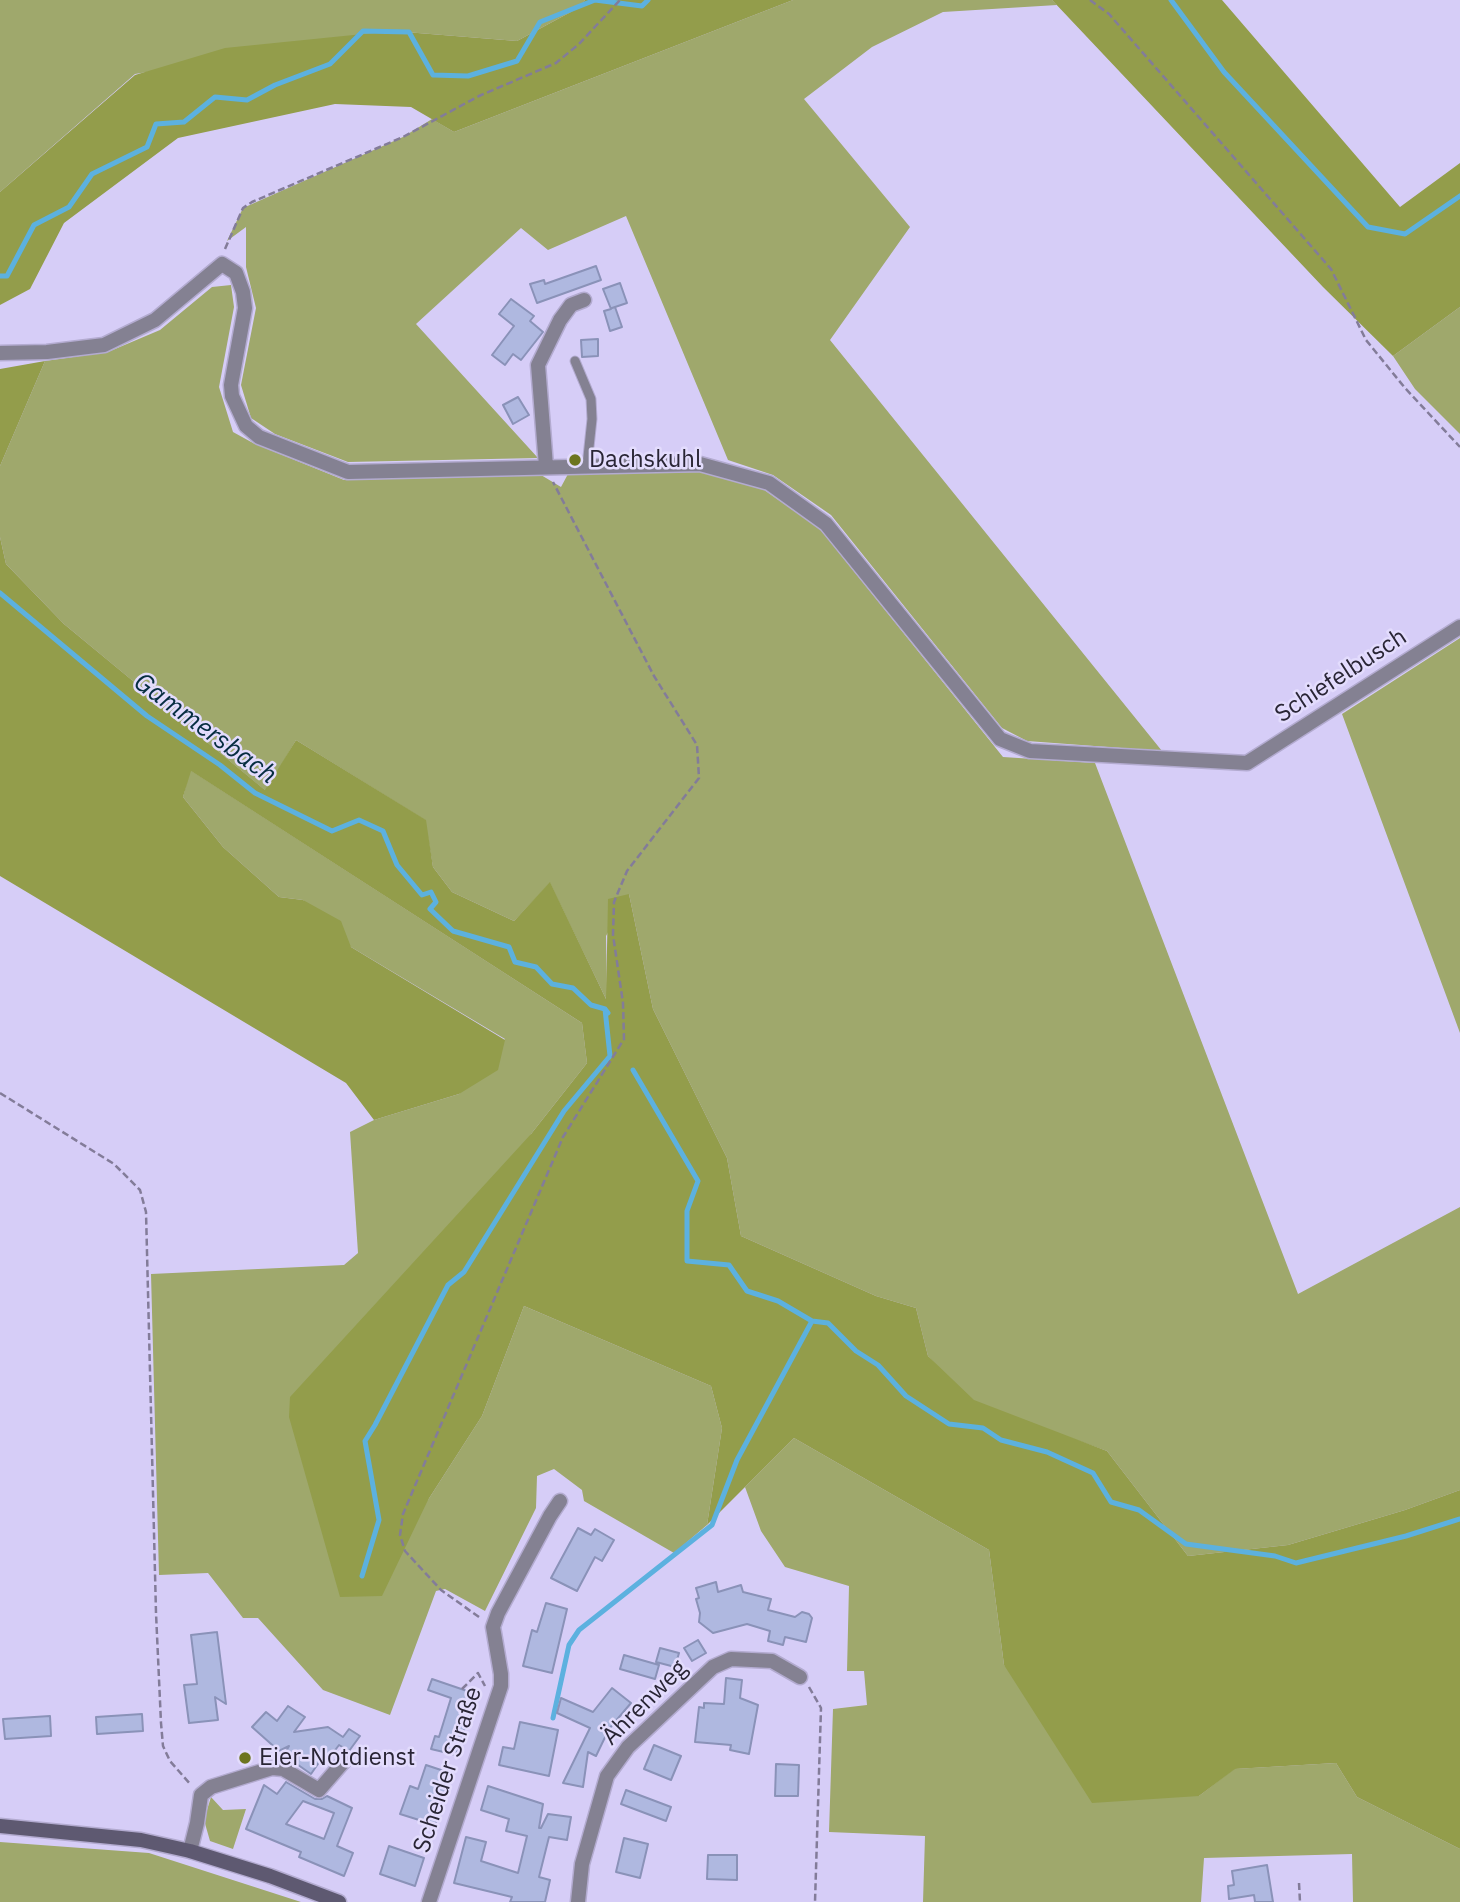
<!DOCTYPE html>
<html>
<head>
<meta charset="utf-8">
<style>
  body { margin:0 }
  canvas { display:block; background:#d6cdf7 }
</style>
</head>
<body>
<canvas width="1460" height="1902"></canvas>
<script>
const context = document.querySelector('canvas').getContext('2d');
context.lineJoin = 'round';
function fillPath(path, color) { context.fillStyle = color; context.fill(path, 'evenodd'); }
const toPath = rows => new Path2D(rows.map(r => 'M' + r).join(''));
function strokePath(path, color, width, dash) { context.strokeStyle = color; context.lineWidth = width; context.lineCap = dash ? 'butt' : 'round'; context.setLineDash(dash || []); context.stroke(path); }
function write(font, color, halo, rows, align = 'center') {
  context.font = font + ' "IBM Plex Sans",sans-serif'; context.lineWidth = 5; context.setLineDash([]); context.textBaseline = 'middle'; context.strokeStyle = halo; context.fillStyle = color; for (const [text, x, y, turn = 0] of rows) {
    context.save(); context.translate(x, y); context.rotate((+turn || 0) * Math.PI / 180); context.textAlign = isNaN(turn) ? turn : align; if (halo) context.strokeText(text, 0, 0); context.fillText(text, 0, 0); context.restore();
  }
}
fillPath(toPath([
  [0,0,585,0,580,7,517,41,393,31,135,74,0,192],
  [793,0,1052,0,1057,5,943,12,872,47,804,99,910,227,830,340,1162,751,1027,741,1002,728,831,515,773,475,728,460,626,216,548,250,521,228,416,324,538,458,348,462,275,434,251,418,241,385,256,308,246,267,246,227,227,241,243,208,403,137,432,119,454,132],
  [231,285,234,307,219,387,233,432,253,443,344,480,541,475,561,487,568,474,700,472,763,489,820,529,1003,757,1095,763,1298,1294,1460,1207,1460,1490,1405,1510,1288,1545,1188,1556,1107,1451,969,1401,928,1356,916,1308,876,1296,741,1236,727,1158,653,1009,629,894,606,936,607,1001,550,883,514,921,452,892,433,867,425,820,296,740,266,791,64,624,6,564,0,537,0,466,45,361,108,352,160,330,212,287],
  [1460,307,1460,434,1415,389,1393,356],
  [1460,638,1460,1033,1342,714],
  [190,770,582,1023,587,1063,531,1134,428,1500,482,1416,524,1306,711,1386,722,1428,707,1525,674,1553,584,1501,582,1490,554,1469,537,1476,536,1508,485,1611,445,1589,436,1591,390,1715,323,1690,258,1618,243,1618,208,1573,159,1575,151,1274,344,1265,358,1253,350,1132,374,1120,459,1094,505,1039,351,947,303,900,279,897,223,847,183,797],
  [794,1438,989,1550,1004,1665,1199,1796,1234,1769,1336,1763,1357,1797,1460,1849,1460,1902,1353,1902,1352,1854,1204,1858,1201,1902,923,1902,925,1836,829,1832,833,1709,867,1705,864,1671,847,1671,849,1586,785,1567,761,1531,745,1487],
  [211,1797,223,1810,246,1809,233,1849,210,1841,204,1820],
  [0,1842,149,1853,301,1902,0,1902]
]), '#9fa86c');
fillPath(toPath([
  [585,0,793,0,454,132,411,107,335,104,178,138,64,223,30,289,0,305,0,192,135,75,225,48,393,31,517,41,580,7],
  [1052,0,1222,0,1400,207,1460,163,1460,307,1393,356,1323,287],
  [45,361,0,466,0,369],
  [0,537,6,564,64,624,265,790,296,740,426,820,433,867,452,892,514,921,550,882,606,999,608,899,629,894,653,1009,727,1158,741,1236,876,1296,916,1308,928,1356,974,1400,1107,1451,1188,1556,1288,1545,1405,1510,1460,1490,1460,1849,1357,1797,1336,1763,1235,1769,1199,1796,1092,1803,1004,1665,989,1550,794,1438,707,1525,722,1428,711,1386,524,1306,482,1416,428,1500,382,1596,340,1597,289,1417,290,1397,531,1134,587,1063,582,1023,191,771,183,797,223,847,279,897,303,900,341,921,351,947,505,1040,498,1070,459,1094,374,1120,346,1083,0,876]
]), '#939d4b');
strokePath(toPath([
  [595,0,642,6,648,0],
  [1171,0,1224,72,1368,227,1405,234,1460,196],
  [0,276,7,276,34,225,69,207,92,174,147,147,156,124,184,122,215,97,247,100,275,85,330,64,363,31,409,32,433,75,468,76,517,61,540,22,595,0],
  [0,593,147,716,220,765,255,793,332,831,359,820,383,831,397,865,422,895,431,892,436,902,430,909,453,931,509,947,515,962,536,967,552,984,573,988,591,1005,605,1009,608,1013],
  [633,1070,698,1181,687,1211,687,1261,729,1265,747,1291,778,1301,812,1321,828,1323,856,1351,878,1365,906,1396,949,1424,983,1428,1001,1440,1047,1452,1093,1473,1111,1502,1139,1510,1186,1544,1275,1556,1296,1563,1406,1536,1460,1519],
  [362,1576,379,1520,365,1441,375,1425,448,1285,464,1272,564,1111,610,1056,605,1009],
  [553,1718,569,1645,579,1630,712,1525,737,1460,812,1321]
]), '#5cb1df', 5);
const building = toPath([
  [596,266,601,280,537,303,530,284,544,280,545,284,596,266],
  [620,283,627,303,612,308,615,307,622,327,610,331,604,311,611,309,603,289,620,283],
  [511,299,534,316,530,321,543,332,521,360,513,354,505,365,492,355,514,326,499,314,511,299],
  [598,339,598,356,582,357,581,340,598,339],
  [518,397,529,415,513,424,503,405,518,397],
  [578,1528,591,1535,595,1529,614,1540,602,1561,595,1557,577,1591,551,1578,578,1528],
  [716,1582,718,1592,741,1585,743,1592,771,1599,768,1610,795,1617,802,1612,809,1614,812,1618,806,1642,785,1637,783,1645,768,1641,770,1631,747,1624,713,1633,699,1622,700,1613,696,1599,699,1598,696,1588,716,1582],
  [546,1603,567,1609,552,1673,523,1666,532,1630,537,1632,546,1603],
  [217,1632,226,1704,215,1697,218,1720,189,1723,184,1685,197,1684,191,1635,217,1632],
  [698,1640,706,1653,692,1661,684,1648,698,1640],
  [660,1648,679,1653,675,1667,656,1662,660,1648],
  [624,1655,659,1665,655,1679,620,1669,624,1655],
  [726,1678,742,1680,740,1698,758,1705,749,1754,730,1750,731,1745,695,1742,699,1707,704,1708,704,1703,724,1704,726,1678],
  [432,1679,476,1694,456,1755,431,1749,435,1736,439,1737,451,1698,428,1690,432,1679],
  [612,1688,631,1703,609,1729,596,1756,588,1752,583,1787,563,1783,590,1728,557,1713,561,1698,593,1712,612,1688],
  [288,1706,305,1717,294,1732,328,1727,343,1737,349,1729,360,1736,349,1751,339,1745,327,1761,322,1758,311,1774,284,1755,289,1746,279,1751,252,1727,266,1712,277,1721,288,1706],
  [142,1714,143,1731,97,1734,96,1717,142,1714],
  [50,1716,51,1736,5,1739,3,1719,50,1716],
  [520,1722,558,1730,549,1776,499,1765,503,1747,514,1749,520,1722],
  [654,1745,681,1756,671,1780,644,1769,654,1745],
  [776,1764,799,1765,798,1796,775,1796,776,1764],
  [426,1765,450,1773,435,1825,400,1814,410,1786,418,1789,426,1765],
  [286,1782,315,1799,322,1799,327,1796,352,1808,337,1846,353,1853,344,1876,299,1857,301,1852,246,1829,264,1785,277,1794,286,1782],
  [303,1801,334,1813,324,1839,286,1824,303,1801],
  [488,1786,543,1804,539,1828,541,1828,548,1814,571,1817,567,1840,549,1837,539,1877,550,1880,545,1902,510,1902,512,1897,454,1883,466,1837,486,1842,481,1861,518,1873,527,1836,506,1831,509,1819,481,1810,488,1786],
  [626,1790,671,1807,666,1821,621,1804,626,1790],
  [624,1838,648,1844,640,1878,616,1872,624,1838],
  [389,1846,424,1858,415,1886,380,1874,389,1846],
  [708,1855,737,1855,737,1880,707,1879,708,1855],
  [1267,1865,1273,1902,1255,1902,1254,1895,1229,1899,1228,1886,1234,1885,1232,1871,1267,1865]
]);
fillPath(building, '#afb8e0');
strokePath(building, '#8a92b8', 2);
const service = toPath([
  [575,361,591,399,592,419,587,466]
]);
const minor = toPath([
  [0,353,47,352,104,345,155,320,222,264,236,273,243,292,245,308,231,385,232,396,246,426,259,437,348,472,700,464,769,483,826,524,1000,739,1030,751,1247,763,1460,627],
  [546,466,538,365,560,320,571,305,584,300],
  [190,1851,197,1823,201,1795,211,1787,272,1768,283,1769,319,1790,345,1760],
  [429,1902,501,1686,501,1674,493,1627,498,1613,550,1516,560,1501],
  [578,1902,582,1864,607,1776,628,1747,713,1667,731,1659,772,1661,800,1677]
]);
const secondary = toPath([
  [0,1826,141,1840,190,1851,270,1876,339,1902]
]);
strokePath(service, '#b3abd0', 11);
strokePath(minor, '#b3abd0', 17);
strokePath(secondary, '#b3abd0', 17);
strokePath(toPath([
  [1090,0,1109,14,1331,269,1366,340,1405,388,1460,447],
  [225,249,243,208,252,202,403,137,479,96,556,63,579,44,620,0],
  [0,1093,114,1164,140,1190,146,1212,156,1613,161,1723,163,1746,170,1761,191,1785],
  [479,1617,441,1590,405,1551,400,1535,403,1514,563,1137,624,1039,623,1003,613,935,614,902,627,871,699,778,697,745,654,676,553,482],
  [809,1687,821,1708,815,1902],
  [462,1689,478,1673,485,1686],
  [1299,1883,1300,1902]
]), '#837c99', 2.5, [7, 3.5]);
strokePath(service, '#848192', 9);
strokePath(minor, '#848192', 14);
strokePath(secondary, '#5e5971', 14);
for (const [x, y, r, color] of [
  [575,460,7,"#6d751f"],
  [245,1758,7,"#6d751f"]
]) { const dot = new Path2D(); dot.arc(x, y, r, 0, 2 * Math.PI); context.fillStyle = color; context.fill(dot); strokePath(dot, '#e3dcfd', 2.5); }
write('24px', '#292535', '#e3dcfd', [
  ["Dachskuhl",589,460],
  ["Eier-Notdienst",259,1758]
], 'left');
write('24px', '#292535', '#e3dcfd', [
  ["Schiefelbusch",1341,676,-33],
  ["Ährenweg",645,1703,-45],
  ["Scheider Straße",448,1770,-72]
]);
write('italic 26px', '#062d40', '#e3dcfd', [
  ["Gammersbach",205,729,36]
]);
</script>
</body>
</html>
